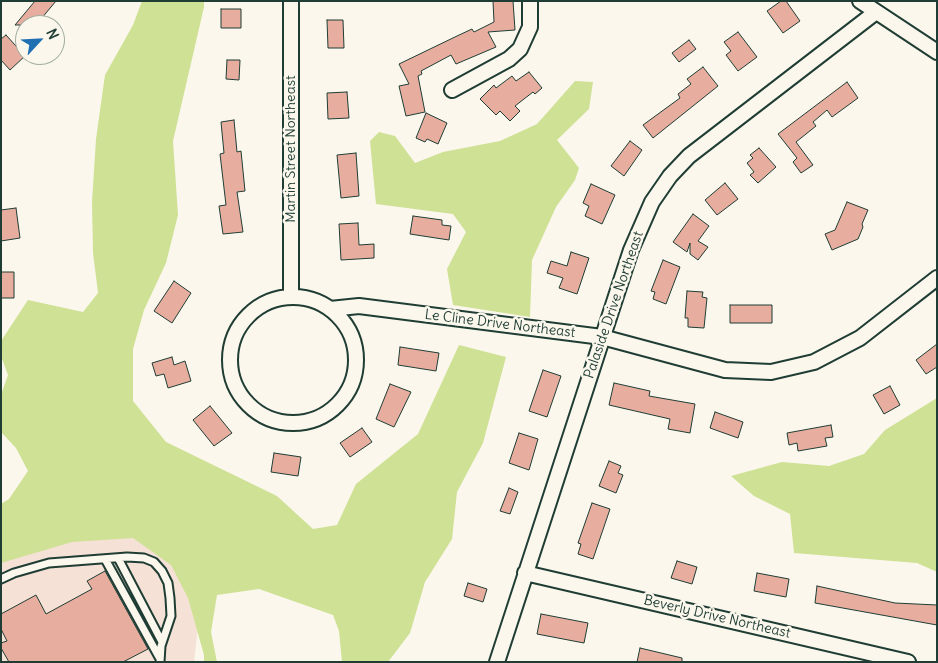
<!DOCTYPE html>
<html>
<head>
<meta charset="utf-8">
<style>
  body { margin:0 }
  #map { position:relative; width:938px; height:663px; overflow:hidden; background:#fbf7ec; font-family:Delius,sans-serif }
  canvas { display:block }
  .frame { position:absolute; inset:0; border:2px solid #1f3d34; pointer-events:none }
  .north { position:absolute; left:15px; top:15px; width:50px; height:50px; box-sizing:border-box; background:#fbf7ec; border:1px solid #a3ada2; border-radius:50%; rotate:65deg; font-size:14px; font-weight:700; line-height:20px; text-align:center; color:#1f3d34 }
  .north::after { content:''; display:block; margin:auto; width:18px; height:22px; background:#1f6fb2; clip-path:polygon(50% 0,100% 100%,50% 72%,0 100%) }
</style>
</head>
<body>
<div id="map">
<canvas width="938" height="663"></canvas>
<div class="frame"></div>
<div class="north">N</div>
</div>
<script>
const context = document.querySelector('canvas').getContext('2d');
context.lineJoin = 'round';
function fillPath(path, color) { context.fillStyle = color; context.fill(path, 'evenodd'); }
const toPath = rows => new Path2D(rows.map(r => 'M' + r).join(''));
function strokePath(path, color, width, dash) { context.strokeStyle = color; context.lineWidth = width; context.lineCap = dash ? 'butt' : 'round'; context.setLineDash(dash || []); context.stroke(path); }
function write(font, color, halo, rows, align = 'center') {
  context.font = font + ' Delius,sans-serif'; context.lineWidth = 5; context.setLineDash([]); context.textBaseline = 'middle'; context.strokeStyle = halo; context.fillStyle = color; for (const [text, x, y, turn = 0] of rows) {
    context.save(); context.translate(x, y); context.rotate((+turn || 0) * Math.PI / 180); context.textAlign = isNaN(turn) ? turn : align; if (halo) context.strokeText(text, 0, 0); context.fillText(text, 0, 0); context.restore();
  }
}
fillPath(toPath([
  [144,526,202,591,194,662,1,662,1,548]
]), '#f5e1d5');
fillPath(toPath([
  [142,1,204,1,204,7,173,141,178,215,166,263,144,310,133,349,133,401,166,442,277,496,313,529,337,525,356,484,418,434,459,345,506,357,483,443,457,492,452,539,425,582,410,633,388,662,342,662,339,631,333,615,259,589,217,595,211,632,217,662,204,662,204,655,188,598,171,565,133,538,72,542,1,563,1,504,9,499,28,471,16,448,1,432,1,395,8,375,1,356,1,341,28,300,83,312,98,293,93,253,92,202,96,139,105,75,133,25],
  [575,81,593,82,589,109,557,140,579,168,575,180,556,207,532,260,530,317,453,305,447,269,466,232,453,214,376,204,370,141,379,132,395,136,415,163,443,152,500,141,537,124],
  [937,398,937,572,917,563,794,553,790,514,754,496,731,476,782,462,829,466,864,454,885,430]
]), '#cfe195');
const building = toPath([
  [35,1,56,1,36,25,15,25,35,1],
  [493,1,513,1,515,30,488,32,496,47,456,64,451,55,421,71,422,74,418,76,425,112,406,116,399,86,409,84,399,64,457,36,472,29,474,32,494,22,493,1],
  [781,1,786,1,800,21,783,33,767,11,781,1],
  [221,9,241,9,241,28,221,28,221,9],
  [327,20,343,20,344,48,328,48,327,20],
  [738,32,757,57,738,71,726,55,731,51,724,42,738,32],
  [6,35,25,56,10,70,1,60,1,39,6,35],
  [689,40,696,49,679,62,672,53,689,40],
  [227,60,240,60,239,80,226,79,227,60],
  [703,67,718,86,653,138,643,125,680,98,678,94,691,84,687,79,703,67],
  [529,72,542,88,535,94,533,92,515,106,520,111,510,121,500,111,496,115,480,99,494,85,496,88,512,76,516,81,529,72],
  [847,82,858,98,832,117,827,110,813,122,816,126,796,142,813,165,801,173,793,162,797,158,778,134,847,82],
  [347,92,349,118,328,119,327,93,347,92],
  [426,113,447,123,438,144,427,139,425,142,416,138,426,113],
  [234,120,237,152,241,151,245,191,237,192,243,232,223,234,219,206,226,205,220,154,224,153,221,122,234,120],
  [630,141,642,150,624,176,611,166,630,141],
  [759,148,776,167,758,183,750,175,754,172,747,163,753,158,750,155,759,148],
  [356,153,359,196,341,198,337,155,356,153],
  [725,183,738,199,717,215,705,200,725,183],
  [591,184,615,195,602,224,585,216,589,206,583,203,591,184],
  [847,202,868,210,862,224,863,227,858,239,832,250,825,234,835,230,847,202],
  [16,208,20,238,1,241,1,210,16,208],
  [693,214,709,226,698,241,708,247,698,260,690,254,690,243,687,252,673,242,693,214],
  [413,216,442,220,442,225,451,226,449,240,410,234,413,216],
  [358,223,359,245,374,244,374,258,341,260,339,224,358,223],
  [571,252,589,258,577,294,559,288,563,278,547,273,551,261,567,266,571,252],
  [663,260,680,267,666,304,653,299,655,292,651,291,663,260],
  [1,272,14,272,14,298,1,298,1,272],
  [174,281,191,293,172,323,154,311,174,281],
  [687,291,703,292,702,297,707,298,704,328,688,327,688,318,685,318,687,291],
  [730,305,772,305,772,323,730,323,730,305],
  [937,344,937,367,926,374,916,360,937,344],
  [400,347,439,353,436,371,398,365,400,347],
  [172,357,174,365,185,361,191,381,168,388,164,374,156,376,152,363,172,357],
  [543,370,561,376,547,417,529,411,543,370],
  [614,383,650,391,649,396,695,404,690,433,668,429,670,419,609,405,614,383],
  [390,384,411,392,394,427,376,419,390,384],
  [890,386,900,405,884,414,873,395,890,386],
  [210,406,232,433,214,446,193,420,210,406],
  [715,412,743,422,738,438,710,428,715,412],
  [831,425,833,437,825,438,827,446,798,451,797,443,789,445,787,433,831,425],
  [362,428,372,442,350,457,340,443,362,428],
  [519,433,538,439,529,470,509,463,519,433],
  [274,453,301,457,298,476,271,472,274,453],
  [609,461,621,466,618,473,623,475,616,493,599,486,609,461],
  [509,488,518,492,510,514,500,511,509,488],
  [592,503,610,509,593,559,578,554,581,544,578,543,592,503],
  [677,561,697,567,692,584,671,578,677,561],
  [105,571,148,649,123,662,9,662,1,648,1,643,7,641,1,629,1,614,36,595,46,614,92,589,87,581,105,571],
  [757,573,789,579,786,597,754,591,757,573],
  [468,583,487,589,483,602,464,596,468,583],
  [817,586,895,603,937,605,937,625,815,603,817,586],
  [541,614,588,623,584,643,537,634,541,614],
  [640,648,682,658,682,662,637,662,640,648]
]);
fillPath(building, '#e7aea0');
strokePath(building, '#1f3d34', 1);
const lane = toPath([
  [118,558,162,642],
  [105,559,159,657],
  [1,579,14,573,49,563,127,557,144,558,154,562,162,571,168,583,170,598,171,616,161,646,160,662]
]);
const street = toPath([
  [291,1,291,297],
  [860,1,937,52],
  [452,90,509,59,520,49,530,27,530,1],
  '230 360a63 63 0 1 1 126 0a63 63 0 1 1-126 0Z',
  [330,309,359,306,602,337,725,370,771,372,814,362,860,338,937,278],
  [525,573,908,662],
  [497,662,631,250,652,202,670,176,689,156,876,12]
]);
strokePath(lane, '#1f3d34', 11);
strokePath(street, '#1f3d34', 18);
strokePath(lane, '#fbf7ec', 7);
strokePath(street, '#fbf7ec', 14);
write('14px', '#1f3d34', '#fbf7ec', [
  ["Martin Street Northeast",291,149,-90],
  ["Palaside Drive Northeast",614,305,-71],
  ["Le Cline Drive Northeast",500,324,7],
  ["Beverly Drive Northeast",717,617,13]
]);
</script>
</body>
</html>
